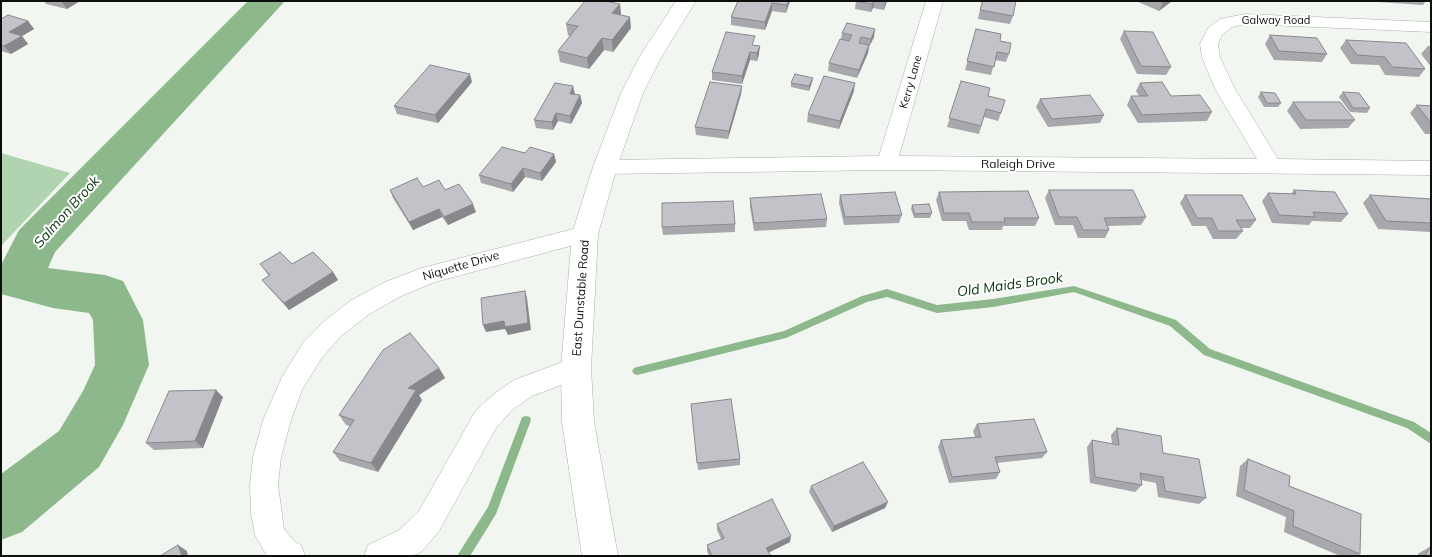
<!DOCTYPE html>
<html>
<head>
<meta charset="utf-8">
<style>
  body { margin:0 }
  #map { position:relative; width:1432px; height:557px; overflow:hidden; background:#f2f6f1; font-family:Mulish,sans-serif }
  canvas { display:block }
  .frame { position:absolute; inset:0; border:2px solid #0d0f0d; pointer-events:none }
</style>
</head>
<body>
<div id="map">
<canvas width="1432" height="557"></canvas>
<div class="frame"></div>
</div>
<script>
const context = document.querySelector('canvas').getContext('2d');
context.lineJoin = 'round';
function fillPath(path, color) { context.fillStyle = color; context.fill(path, 'evenodd'); }
const toPath = rows => new Path2D(rows.map(r => 'M' + r).join(''));
function strokePath(path, color, width, dash) { context.strokeStyle = color; context.lineWidth = width; context.lineCap = dash ? 'butt' : 'round'; context.setLineDash(dash || []); context.stroke(path); }
function write(font, color, halo, rows, align = 'center') {
  context.font = font + ' Mulish,sans-serif'; context.lineWidth = 4; context.setLineDash([]); context.textBaseline = 'middle'; context.strokeStyle = halo; context.fillStyle = color; for (const [text, x, y, turn = 0] of rows) {
    context.save(); context.translate(x, y); context.rotate((+turn || 0) * Math.PI / 180); context.textAlign = isNaN(turn) ? turn : align; if (halo) context.strokeText(text, 0, 0); context.fillText(text, 0, 0); context.restore();
  }
}
fillPath(toPath([
  [1,153,70,173,1,246]
]), '#b0d4af');
fillPath(toPath([
  [1074,286,1176,320,1210,349,1414,422,1431,433,1431,444,1407,428,1204,355,1170,326,1074,292,993,307,937,313,887,297,867,302,786,338,637,375,634,374,632,371,634,368,637,367,784,331,862,296,887,289,937,305,993,299,1074,286],
  [526,416,530,417,531,420,496,514,470,556,457,556,488,507,521,420,522,417,526,416]
]), '#8db88c');
fillPath(toPath([
  [248,1,285,1,55,252,48,268,105,275,123,281,143,320,149,365,123,425,99,467,22,532,1,540,1,474,59,431,83,391,95,365,93,320,89,313,53,308,1,294,1,265,19,230,248,1]
]), '#8db88c');
const minor = toPath([
  [926,1,943,1,899,156,1257,159,1215,89,1202,57,1200,44,1208,28,1220,19,1245,14,1431,22,1431,32,1245,24,1232,27,1222,35,1218,44,1220,57,1235,89,1278,159,1431,161,1431,175,887,170,605,174,598,172,594,167,598,162,605,160,879,156,926,1],
  [585,226,593,228,596,234,593,240,435,282,401,296,368,315,341,336,321,359,302,390,291,420,281,457,278,485,284,529,295,542,301,545,305,556,267,556,255,535,251,513,250,485,253,457,263,420,282,377,303,343,323,322,350,301,385,282,422,268,585,226],
  [576,357,585,360,589,368,585,376,532,396,512,410,496,428,439,531,421,552,412,556,364,556,368,545,399,530,419,511,476,410,494,394,514,380,576,357]
]);
const tertiary = toPath([
  [676,1,696,1,662,56,643,93,617,167,598,234,591,368,594,422,618,556,582,556,562,422,561,368,572,234,593,167,621,93,640,56,676,1]
]);
strokePath(minor, '#aaaeaa', 1);
strokePath(tertiary, '#aaaeaa', 1);
fillPath(minor, '#fff');
fillPath(tertiary, '#fff');
fillPath(toPath([
  [44,1,80,1,67,9,46,4],
  [738,1,790,1,786,13,772,11,765,30,731,25,731,17],
  [856,1,887,1,884,10,873,8,871,12,855,9],
  [982,1,1013,16,1010,24,978,19],
  [1136,1,1172,1,1159,11],
  [1364,1,1426,1,1423,5],
  [620,4,621,15,631,28,613,52,604,50,589,69,560,62,558,51,570,36,568,35,566,24],
  [1,19,28,21,34,29,22,36,28,44,11,54,1,51],
  [976,29,1000,41,1009,54,1006,62,995,60,991,75,965,70],
  [1124,31,1171,67,1166,75,1137,74,1120,39],
  [842,33,874,37,869,47,868,53,857,78,828,71,829,63,841,39],
  [1270,35,1327,54,1322,62,1274,60,1265,44],
  [1346,40,1425,69,1419,77,1385,75,1379,65,1351,64,1340,48],
  [754,45,759,54,757,61,750,60,742,84,712,80,712,72],
  [1428,46,1431,46,1431,67,1421,54],
  [813,78,812,82,809,91,791,87,791,83],
  [961,81,988,96,1001,113,998,121,984,117,979,134,947,127],
  [472,82,438,123,397,114,394,106],
  [1140,83,1171,96,1212,112,1207,121,1138,123,1127,105,1131,96,1139,96,1136,91],
  [742,86,741,94,728,139,696,135,695,127],
  [854,91,839,129,807,122,808,114],
  [1261,92,1281,103,1278,107,1264,107,1258,97],
  [1343,92,1370,108,1367,113,1350,112,1339,97],
  [575,94,580,95,582,103,571,124,558,121,553,130,536,128,534,120],
  [1040,99,1104,115,1100,123,1048,127,1036,107],
  [1293,102,1355,120,1348,128,1300,129,1287,111],
  [1417,105,1431,106,1431,134,1425,134,1410,113],
  [525,153,554,154,556,162,542,181,525,177,513,192,481,183,479,175],
  [423,187,445,190,476,212,448,225,442,217,413,230,393,198,390,190],
  [1049,190,1146,217,1141,225,1108,226,1109,230,1105,238,1078,238,1073,225,1055,225,1045,198],
  [1294,190,1348,214,1341,222,1312,221,1309,225,1272,223,1262,201,1268,193,1291,194],
  [939,192,1039,218,1035,226,1003,226,1002,230,969,230,966,221,942,221,936,200],
  [840,195,902,215,899,223,844,225,839,203],
  [1185,195,1256,220,1250,228,1241,228,1243,231,1236,239,1213,239,1206,226,1192,226,1180,203],
  [1370,195,1431,199,1431,232,1378,229,1363,203],
  [750,198,827,219,826,227,754,231,750,207],
  [912,205,932,213,930,218,914,218,911,209],
  [735,224,735,232,663,235,662,227],
  [260,264,333,272,338,280,289,310,268,287,262,280,269,276],
  [439,368,445,378,419,395,422,400,378,472,340,461,333,452,350,426,346,425,339,415],
  [223,397,203,448,154,450,146,443],
  [691,404,740,459,740,465,698,470],
  [977,424,1047,452,1042,458,997,463,1000,472,996,479,949,483,938,447,941,440,975,437,973,431],
  [1117,428,1163,453,1206,498,1199,504,1158,497,1156,483,1141,480,1142,485,1135,492,1090,483,1087,447,1092,440,1112,444,1111,435],
  [1248,459,1289,486,1360,554,1357,556,1340,556,1284,532,1286,517,1236,496,1240,466],
  [811,486,885,508,832,532,809,492],
  [717,524,790,542,769,552,771,556,709,556,707,551,707,545,721,539,717,530],
  [1430,547,1431,556,1417,556,1419,553]
]), '#a7a7ac');
fillPath(toPath([
  [61,1,80,1,67,9],
  [788,1,790,1,786,13,787,5],
  [874,1,873,8,871,12,872,4],
  [886,1,887,1,884,10,885,2],
  [1166,1,1172,1,1159,11,1163,3],
  [772,3,772,11,765,30,765,22],
  [620,4,621,16,612,13],
  [630,17,631,28,613,52,612,40],
  [28,21,34,29,22,36,28,44,11,54,4,46,9,32],
  [875,29,874,37,869,47,871,39],
  [602,38,604,50,589,69,587,58],
  [869,45,868,53,857,78,859,70],
  [760,46,759,54,757,61,757,53],
  [750,52,750,60,742,84,742,76],
  [470,74,472,82,438,123,435,115],
  [813,78,812,82,809,91,809,86],
  [855,83,854,91,839,129,840,121],
  [573,86,575,94,570,94],
  [742,86,741,94,728,139,729,131],
  [580,95,582,103,571,124,570,116],
  [556,113,558,121,553,130,552,122],
  [554,154,556,162,542,181,540,173],
  [523,168,525,177,513,192,511,184],
  [473,204,476,212,448,225,444,217],
  [439,209,442,217,413,230,409,222],
  [333,272,338,280,289,310,284,303],
  [525,291,527,298,531,330,508,335,505,329,486,332,483,325],
  [439,368,445,378,419,395,422,400,378,472,371,463,408,388],
  [216,390,223,397,203,448,195,441],
  [888,502,885,508,832,532,834,526],
  [791,536,790,542,766,554,766,548],
  [178,545,187,551,188,556,182,556]
]), '#88888c');
const building = toPath([
  [585,1,605,1,620,4,612,13,630,17,612,40,602,38,587,58,558,51,578,26,566,24,585,1],
  [738,1,788,1,787,5,772,3,765,22,731,17,738,1],
  [856,1,874,1,872,4,856,1],
  [983,1,1016,1,1013,16,980,10,983,1],
  [1158,1,1166,1,1163,3,1158,1],
  [8,15,28,21,9,32,22,36,4,46,1,45,1,19,8,15],
  [847,23,875,29,871,39,861,37,859,43,869,45,859,70,829,63,840,39,849,41,852,35,842,33,847,23],
  [976,29,1001,34,1000,41,1011,43,1009,54,997,52,994,67,967,61,976,29],
  [1124,31,1153,32,1171,67,1141,66,1124,31],
  [726,32,755,36,752,45,760,46,757,53,750,52,742,76,712,72,726,32],
  [1270,35,1317,38,1327,54,1279,51,1270,35],
  [1346,40,1406,43,1425,69,1392,67,1385,57,1357,55,1346,40],
  [430,65,470,74,435,115,394,106,430,65],
  [795,74,813,78,809,86,791,83,795,74],
  [824,76,855,83,840,121,808,114,824,76],
  [961,81,990,88,988,96,1005,100,1001,113,986,109,981,126,949,118,961,81],
  [710,82,742,86,729,131,695,127,710,82],
  [1162,82,1171,96,1200,95,1212,112,1142,115,1131,96,1148,96,1140,83,1162,82],
  [555,83,573,86,570,94,580,95,570,116,556,113,552,122,534,120,555,83],
  [1261,92,1275,93,1281,103,1267,103,1261,92],
  [1343,92,1359,93,1370,108,1353,108,1343,92],
  [1090,95,1104,115,1052,119,1040,99,1090,95],
  [1293,102,1340,102,1355,120,1306,120,1293,102],
  [1417,105,1431,106,1431,123,1417,105],
  [502,147,525,153,530,147,554,154,540,173,523,168,511,184,479,175,502,147],
  [417,178,423,187,439,180,445,190,459,184,473,204,444,217,439,209,409,222,390,190,417,178],
  [1049,190,1133,190,1146,217,1104,218,1109,230,1083,230,1077,217,1059,217,1049,190],
  [1294,190,1335,192,1348,214,1313,212,1315,217,1279,215,1268,193,1296,194,1294,190],
  [1028,191,1039,218,1004,218,1005,222,972,222,969,213,944,213,939,192,1028,191],
  [895,192,902,215,845,217,840,195,895,192],
  [821,194,827,219,754,223,750,198,821,194],
  [1185,195,1242,195,1256,220,1236,220,1243,231,1218,231,1212,218,1197,218,1185,195],
  [1370,195,1431,199,1431,223,1386,221,1370,195],
  [733,201,735,224,662,227,662,203,733,201],
  [929,204,932,213,915,214,912,205,929,204],
  [280,252,292,264,313,252,333,272,284,303,262,280,270,275,260,264,280,252],
  [525,291,528,323,505,327,504,321,483,325,481,298,525,291],
  [410,333,439,368,408,388,416,390,371,463,333,452,354,420,339,415,383,350,410,333],
  [216,390,195,441,146,443,169,391,216,390],
  [731,399,740,459,697,463,691,404,731,399],
  [1034,419,1047,452,995,457,1000,472,952,477,941,440,981,437,977,424,1034,419],
  [1117,428,1161,436,1163,453,1199,459,1206,498,1165,491,1163,477,1140,473,1142,485,1095,477,1092,440,1119,445,1117,428],
  [1248,459,1290,476,1289,486,1361,514,1360,554,1293,526,1294,511,1244,490,1248,459],
  [863,462,888,502,834,526,811,486,863,462],
  [772,499,791,536,766,548,771,556,712,556,707,545,724,538,717,524,772,499],
  [178,545,182,556,160,556,178,545],
  [1430,547,1431,548,1431,556,1425,556,1430,547]
]);
fillPath(building, '#c2c2c8');
strokePath(building, '#88888c', 1);
write('11px', '#0d0f0d', '#fff', [
  ["Galway Road",1276,21],
  ["Kerry Lane",911,82,-74]
]);
write('12px', '#0d0f0d', '#fff', [
  ["Raleigh Drive",1018,164],
  ["Niquette Drive",461,266,-16],
  ["East Dunstable Road",581,298,-86]
]);
write('italic 14px', '#07370b', '#fff', [
  ["Salmon Brook",67,212,-48],
  ["Old Maids Brook",1010,285,-8]
]);
</script>
</body>
</html>
